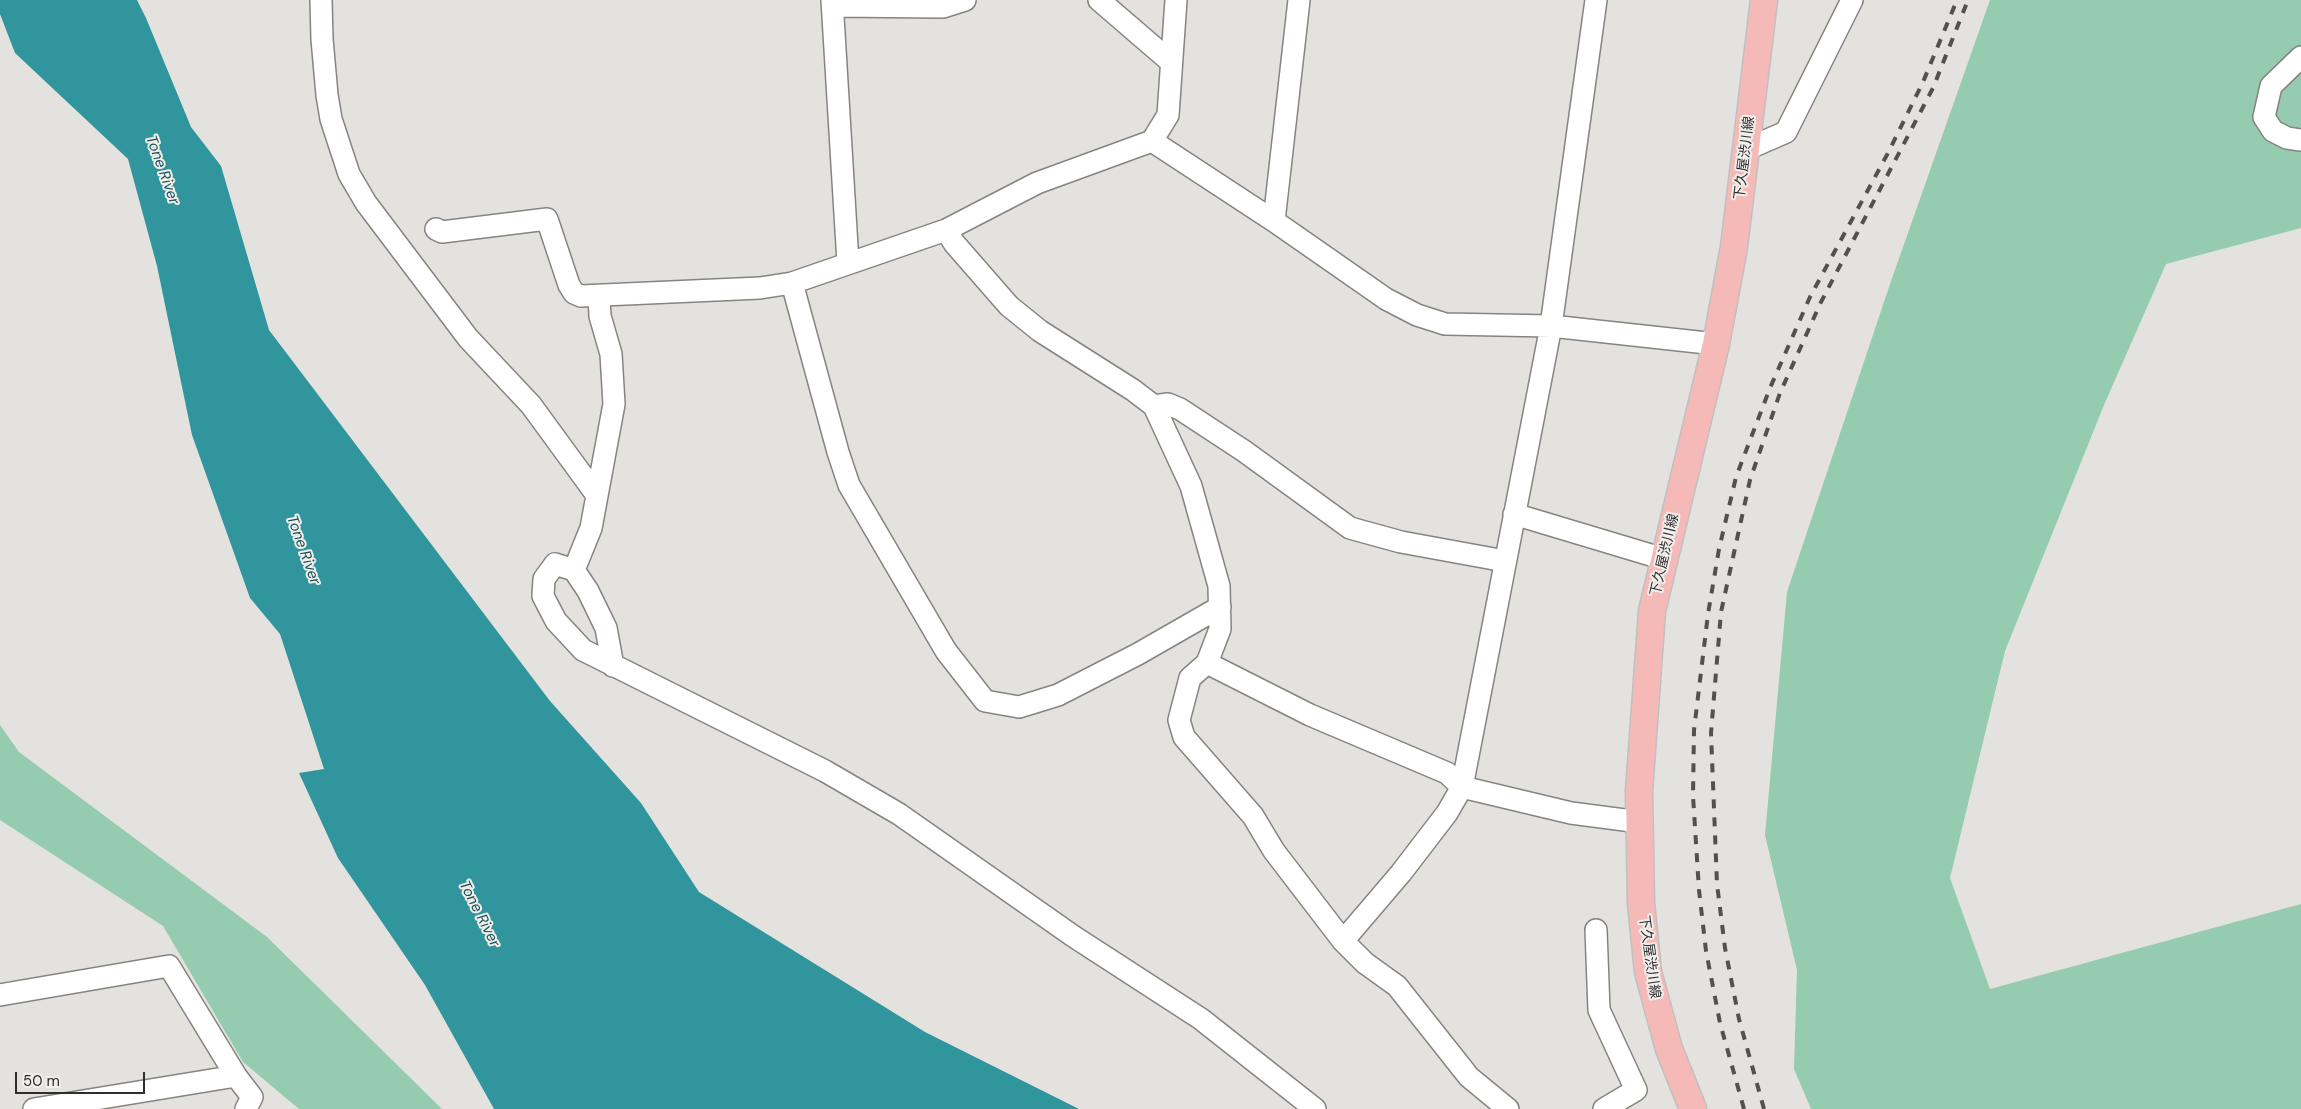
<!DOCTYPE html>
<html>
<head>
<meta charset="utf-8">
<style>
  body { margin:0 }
  #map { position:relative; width:2301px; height:1109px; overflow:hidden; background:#e4e2de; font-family:"DM Sans",sans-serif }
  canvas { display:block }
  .scale { position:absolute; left:15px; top:1072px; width:130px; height:22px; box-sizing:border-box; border:2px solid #2f2e2d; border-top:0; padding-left:6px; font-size:15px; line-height:18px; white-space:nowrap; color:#2f2e2d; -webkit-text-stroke:4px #f1efec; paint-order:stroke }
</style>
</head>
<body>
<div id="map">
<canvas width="2301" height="1109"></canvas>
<div class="scale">50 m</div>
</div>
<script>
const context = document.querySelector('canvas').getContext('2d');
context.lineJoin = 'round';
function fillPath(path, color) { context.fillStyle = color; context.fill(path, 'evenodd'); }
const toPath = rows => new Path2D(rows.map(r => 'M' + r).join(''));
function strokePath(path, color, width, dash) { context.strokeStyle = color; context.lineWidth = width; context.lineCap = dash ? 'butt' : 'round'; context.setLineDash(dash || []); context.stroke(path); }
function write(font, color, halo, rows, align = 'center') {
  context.font = font + ' "DM Sans","Noto Sans JP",sans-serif'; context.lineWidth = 4; context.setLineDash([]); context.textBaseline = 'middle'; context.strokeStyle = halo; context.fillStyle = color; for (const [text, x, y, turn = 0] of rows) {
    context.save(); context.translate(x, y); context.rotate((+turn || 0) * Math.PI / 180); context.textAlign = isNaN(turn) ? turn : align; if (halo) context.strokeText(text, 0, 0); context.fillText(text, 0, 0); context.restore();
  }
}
fillPath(toPath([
  [1990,0,2301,0,2301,228,2166,264,2104,405,2005,651,1950,878,1990,989,2301,904,2301,1109,1811,1109,1794,1069,1797,970,1765,835,1787,592,1890,284],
  [0,725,19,752,267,937,442,1109,299,1109,243,1062,163,926,0,820]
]), '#95cbaf');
fillPath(toPath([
  [0,0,137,0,146,18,191,127,221,166,269,330,550,701,641,803,699,892,925,1032,1079,1109,494,1109,425,985,338,858,299,773,324,769,280,634,250,598,192,435,157,266,128,159,15,53,0,14]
]), '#31959e');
const minor = toPath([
  [321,0,322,39,327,95,331,119,349,174,366,203,468,338,531,405,596,494],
  [832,0,848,263],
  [1099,0,1171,62],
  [833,6,943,7,965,0],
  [2301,57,2271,86,2264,117,2273,131,2287,138,2301,140],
  [1152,141,1274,221,1386,299,1417,315,1445,324,1551,326,1716,344],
  [1747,149,1786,132,1852,0],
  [1274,221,1299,0],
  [436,229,442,232,547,219,569,285,574,293,581,296,760,288,792,283,946,230,1037,183,1152,141,1168,115,1176,0],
  [946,230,954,243,1009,306,1040,331,1133,390,1154,406,1191,486,1219,586,1220,629,1207,663,1190,678,1179,720,1184,737,1253,816,1274,851,1343,941,1365,963,1397,986,1469,1077,1508,1109],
  [792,283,838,452,849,485,946,651,985,701,1019,707,1058,695,1138,654,1220,607],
  [599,296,600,316,611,354,614,404,591,528,574,570,588,591,606,628,613,666],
  [1154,406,1168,404,1180,409,1244,451,1350,528,1401,542,1505,561],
  [1514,514,1664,559],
  [574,570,555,564,544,579,543,596,556,621,583,650,825,771,899,814,1073,936,1201,1019,1315,1109],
  [1207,663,1310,715,1447,773,1462,787,1571,813,1640,822],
  [1596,930,1599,1010,1636,1090,1604,1109],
  [1343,941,1401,873,1447,813,1462,787,1551,326,1596,0],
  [0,995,169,966,236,1076,252,1097,246,1109],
  [34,1109,236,1076]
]);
const major = toPath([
  [1693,1109,1669,1049,1648,972,1641,903,1639,791,1652,611,1716,344,1734,247,1764,0]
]);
strokePath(minor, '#868481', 24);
strokePath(major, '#c1c0c0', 29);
strokePath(minor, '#fff', 21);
strokePath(major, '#f5b9b8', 26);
strokePath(toPath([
  [1744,1109,1720,1023,1706,951,1699,890,1693,796,1694,730,1708,614,1719,549,1736,477,1770,388,1810,297,1888,153,1923,82,1957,0],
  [1764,1109,1739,1019,1725,948,1717,884,1711,733,1721,612,1750,480,1780,393,1821,302,1933,88,1968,0]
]), '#525150', 4, [9, 9]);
write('14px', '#2f2e2d', '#f1efec', [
  ["下久屋渋川線",1745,158,-83],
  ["下久屋渋川線",1665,555,-77],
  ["下久屋渋川線",1649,957,82]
]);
write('italic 15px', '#185055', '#f1efec', [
  ["Tone River",162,170,70],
  ["Tone River",303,550,70],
  ["Tone River",479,914,63]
]);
</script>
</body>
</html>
